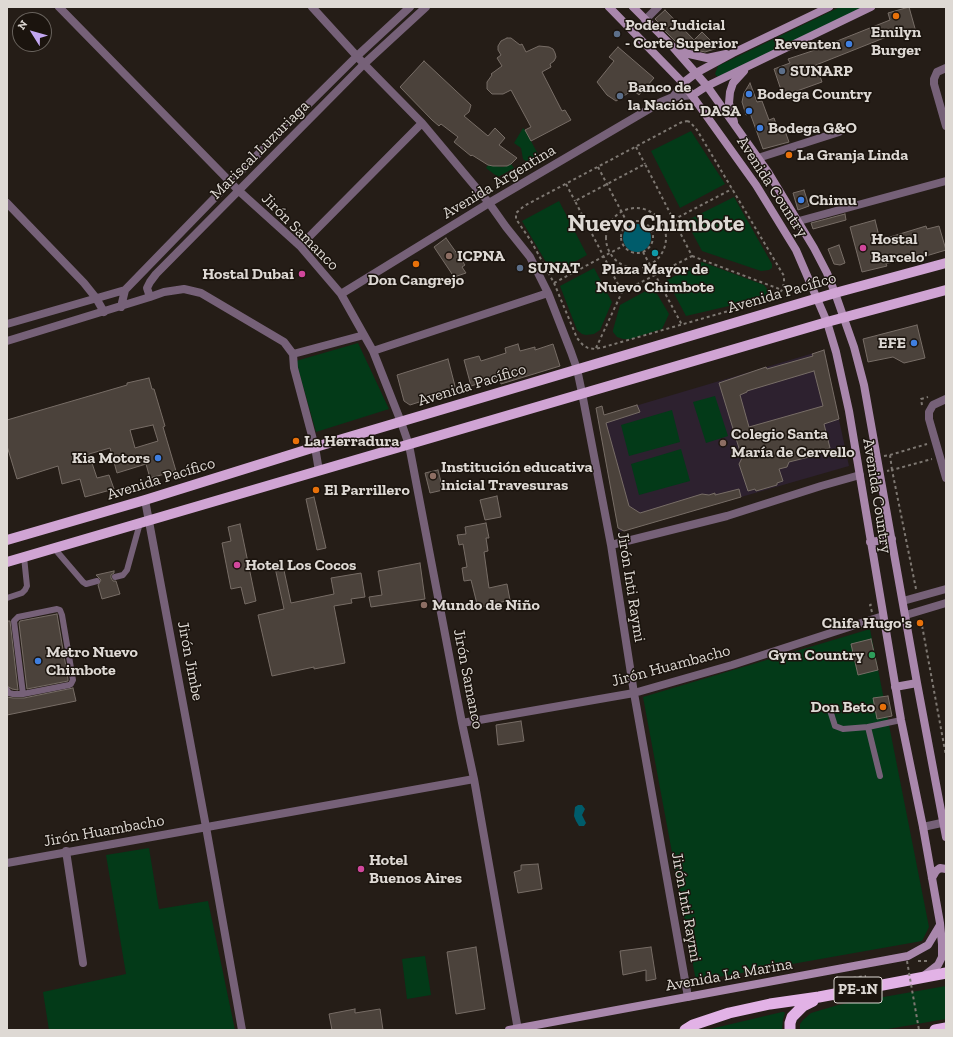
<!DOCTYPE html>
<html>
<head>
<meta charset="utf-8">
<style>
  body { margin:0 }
  #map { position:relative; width:953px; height:1037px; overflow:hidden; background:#251d17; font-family:"Zilla Slab",serif }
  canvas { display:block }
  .frame { position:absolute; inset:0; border:8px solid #ded9d4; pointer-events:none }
  .north { position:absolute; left:12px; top:12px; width:40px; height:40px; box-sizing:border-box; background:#1b140e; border:1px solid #69635d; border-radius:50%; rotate:307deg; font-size:11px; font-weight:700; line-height:16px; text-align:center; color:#ded9d4 }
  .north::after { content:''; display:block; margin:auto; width:14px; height:18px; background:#c3a7f2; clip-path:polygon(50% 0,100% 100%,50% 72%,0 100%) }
</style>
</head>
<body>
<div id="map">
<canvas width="953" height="1037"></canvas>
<div class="frame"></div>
<div class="north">N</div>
</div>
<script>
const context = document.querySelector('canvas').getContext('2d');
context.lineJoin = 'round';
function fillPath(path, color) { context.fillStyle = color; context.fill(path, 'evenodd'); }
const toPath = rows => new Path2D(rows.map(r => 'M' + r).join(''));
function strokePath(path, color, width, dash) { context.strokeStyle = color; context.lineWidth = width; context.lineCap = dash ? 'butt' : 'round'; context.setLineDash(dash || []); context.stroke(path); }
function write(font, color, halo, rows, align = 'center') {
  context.font = font + ' "Zilla Slab",serif'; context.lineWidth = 3; context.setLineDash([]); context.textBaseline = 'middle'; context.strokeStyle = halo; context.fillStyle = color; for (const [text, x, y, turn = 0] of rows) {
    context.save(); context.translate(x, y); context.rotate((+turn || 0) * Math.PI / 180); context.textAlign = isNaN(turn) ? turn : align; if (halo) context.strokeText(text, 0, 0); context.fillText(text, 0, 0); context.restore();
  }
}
fillPath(toPath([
  [824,350,849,466,619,532,598,417]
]), '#2d212f');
fillPath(toPath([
  [840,7,866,7,720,80,715,74,718,66],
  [523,128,525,130,539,156,527,162,523,159,521,148,514,143],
  [691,131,725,184,680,208,651,151],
  [511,164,514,168,498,177,486,168,488,165,503,167],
  [734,197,772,264,772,268,769,270,761,271,702,251,686,221],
  [559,201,587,255,557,272,550,269,522,221],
  [702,262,764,285,768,290,767,295,763,298,686,316,667,280],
  [594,268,612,302,600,330,594,334,586,335,582,334,577,330,560,286],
  [653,287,669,314,662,329,630,339,623,339,617,337,613,332,613,330,620,305],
  [358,343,389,409,316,432,296,361],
  [715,396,728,436,706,443,693,402],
  [672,410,680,442,629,456,621,425],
  [681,449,690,481,639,495,631,464],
  [870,629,929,927,922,941,696,981,643,697],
  [149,848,159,909,208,901,235,1030,49,1030,43,992,126,974,106,855],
  [425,956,431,995,407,999,402,959],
  [946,986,946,1019,882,1030,800,1030,800,1024,803,1020,811,1013,838,1005],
  [782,1012,784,1012,785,1013,783,1019,782,1030,706,1030]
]), '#033a18');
fillPath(toPath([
  '623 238a14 14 0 1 1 28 0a14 14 0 1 1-28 0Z',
  [578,805,582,805,585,809,582,815,586,823,584,826,579,826,576,821,574,816,575,807]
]), '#005c6b');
const building = toPath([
  [909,7,916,32,895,38,894,34,816,65,822,82,783,96,774,69,790,63,788,59,812,51,890,20,888,13,909,7],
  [665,10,694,40,702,32,718,48,705,52,691,49,675,41,657,23,658,22,655,19,665,10],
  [507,38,511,38,520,45,522,44,526,52,539,46,549,47,553,49,555,53,556,57,554,61,550,64,551,67,542,72,562,111,565,110,571,120,531,141,525,130,531,127,511,90,503,94,492,94,487,89,487,82,492,75,491,74,502,66,497,58,501,55,498,50,498,46,501,41,507,38],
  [618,47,654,78,639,95,633,90,616,101,607,95,597,82,614,61,609,57,618,47],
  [424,61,471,105,469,112,464,116,488,136,495,128,505,138,499,145,517,158,511,164,507,166,493,166,488,165,472,155,471,156,454,142,458,137,441,124,439,126,432,120,400,87,424,61],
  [750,83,757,102,762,101,769,120,774,118,779,133,785,131,789,142,763,149,750,113,746,115,742,102,744,93,750,83],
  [804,190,809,206,798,210,793,193,804,190],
  [845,214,846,220,813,229,811,223,845,214],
  [875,220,880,240,926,226,927,229,939,226,946,250,906,262,906,258,886,264,887,266,862,272,850,227,875,220],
  [446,238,465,265,462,267,466,273,454,277,434,247,446,238],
  [839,245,845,263,840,265,834,264,828,249,839,245],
  [917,325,925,358,904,363,893,357,868,362,863,339,917,325],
  [518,344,520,351,535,347,535,350,553,344,560,366,501,384,499,377,471,386,464,360,479,356,481,361,506,353,505,348,518,344],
  [824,350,839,419,824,424,830,448,816,451,817,453,813,454,813,456,789,462,787,467,779,469,783,481,777,483,777,485,756,491,755,489,748,491,739,464,742,458,719,383,766,367,767,369,813,356,812,354,824,350],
  [814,371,823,406,749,427,740,395,747,392,747,391,814,371],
  [448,359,456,390,410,405,404,401,397,375,448,359],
  [149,378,152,389,154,389,165,426,163,427,176,471,150,478,146,464,117,473,110,448,89,454,97,478,109,475,114,489,85,497,80,479,62,484,58,466,17,479,7,446,7,420,127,385,127,383,149,378],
  [153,425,158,441,135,448,130,430,153,425],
  [637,405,640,412,606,423,629,506,640,513,702,494,709,495,715,493,715,495,739,489,741,497,624,531,618,528,596,408,602,406,604,415,637,405],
  [438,470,443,490,430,493,425,473,438,470],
  [497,496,501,517,485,520,480,500,497,496],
  [314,497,326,548,317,550,306,499,314,497],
  [486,523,489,538,486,538,488,551,484,552,489,588,507,584,510,600,478,608,471,580,464,581,462,568,467,567,463,544,459,545,457,535,466,534,465,527,486,523],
  [240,524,256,601,245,604,241,587,231,589,222,543,231,541,228,527,240,524],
  [282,561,291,603,334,594,331,578,361,573,365,597,351,599,352,603,334,606,345,663,314,669,314,667,272,676,258,615,284,609,274,563,282,561],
  [420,563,425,599,371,607,369,597,382,595,378,571,420,563],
  [114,571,114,573,111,575,111,578,113,581,116,581,120,594,102,599,98,585,101,580,96,575,114,571],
  [57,614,68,679,68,681,27,689,19,623,20,621,57,614],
  [7,621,10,621,18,690,12,689,7,686,7,621],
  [871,639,878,670,858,675,851,644,871,639],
  [73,688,76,701,7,715,7,697,13,698,24,698,73,688],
  [888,696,892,716,877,719,873,698,888,696],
  [521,721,524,741,498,745,496,725,521,721],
  [538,864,542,889,518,893,514,872,521,870,521,865,538,864],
  [476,947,485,1009,456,1014,447,952,476,947],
  [651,947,656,979,646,981,646,970,623,975,620,951,651,947],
  [355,1009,355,1013,380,1009,383,1030,332,1030,329,1014,355,1009]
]);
fillPath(building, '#4b423b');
strokePath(building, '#776d66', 1);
strokePath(toPath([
  [687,121,690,122,697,130,784,276,784,283,782,290,777,295,770,299,604,347,595,349,588,348,583,345,577,338,554,283,531,241,516,219,516,213,524,206,682,122,687,121],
  [636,147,645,164],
  [598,167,628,224],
  [566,184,575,201],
  '606 238a30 30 0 1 1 60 0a30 30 0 1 1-60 0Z',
  '621 237a16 16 0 1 1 32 0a16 16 0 1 1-32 0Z',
  [652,231,732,189],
  [643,252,682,325],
  [692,256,782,290],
  [554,283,623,246],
  [596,348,622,292,692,256,645,164,575,201,622,292],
  [922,405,921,399,928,397],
  [890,455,927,444],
  [884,456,890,455,892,470,887,471],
  [916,589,892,470,932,459],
  [872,612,870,605,873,604],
  [921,620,946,756],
  [918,961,928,961],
  [838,977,838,980,866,976]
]), '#7e7872', 2, [3, 3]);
strokePath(toPath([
  [54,548,83,582,86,584,97,581],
  [115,577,123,575,127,570,140,523],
  [7,598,22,593,25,590,27,586,24,557],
  [7,690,9,693,13,694,23,694,69,685,71,684,73,680,62,615,60,610,57,609,18,617,14,621,23,694],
  [829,707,835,726,843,729,868,727,901,720],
  [868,727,880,776]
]), '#766178', 6);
strokePath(toPath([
  [758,158,839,132],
  [799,221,946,181]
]), '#766178', 8);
strokePath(toPath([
  [59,7,239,191,300,246,341,294,373,351,401,422,409,445,462,723,474,779,518,1030],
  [312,7,364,64,422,123,489,203,506,227,530,257,548,293,571,352,577,369,582,393,611,545,634,693,688,997],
  [645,20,658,7],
  [946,68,937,72,934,79,934,84,946,126],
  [673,97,683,83],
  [7,203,84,283,96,298,104,312],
  [300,246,422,123],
  [341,294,489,203,661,102,673,97,693,95],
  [150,297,164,292,184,289,201,293,284,342,293,354,294,368,315,447,319,471],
  [121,307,125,290,230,182,357,56,410,7],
  [7,324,125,290],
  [7,341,150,297,147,288,150,282,156,274,364,64,426,7],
  [373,351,548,293],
  [293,354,364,335],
  [946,399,933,405,929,412,929,419,946,478],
  [145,500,206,827,242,1030],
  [611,545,727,516,821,486,860,475],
  [903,601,946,589],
  [906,615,946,603],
  [462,723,634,693,732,665,883,616],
  [923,827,946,822],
  [66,851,83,963],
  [7,863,474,779]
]), '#766178', 8);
strokePath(toPath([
  [609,7,683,83,756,185,796,250,827,322,836,352,849,411,901,720,923,827,940,923,942,944,942,957,938,965,925,975],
  [633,7,673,47,707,86,768,172,814,248,827,273,835,293,854,347,864,385,917,683,946,837],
  [676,49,689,54,707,58,726,54],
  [683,83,696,73,733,53,829,7],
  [693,95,707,86,871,7],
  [734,122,729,103,730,92,733,83,744,71],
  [870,542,892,539],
  [895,687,917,683],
  [932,878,936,871,940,868,946,869],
  [509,1030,908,956,928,945,940,925]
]), '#a987ac', 8);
strokePath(toPath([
  [7,540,145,500,312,448,835,293,946,263],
  [7,562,827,322,946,290]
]), '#d0a4d4', 10);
strokePath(toPath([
  [685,1030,693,1025,729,1013,770,1004,819,997,946,973],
  [790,1030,790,1023,792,1017,803,1006,813,1001],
  [935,1030,946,1028]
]), '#e2b2e6', 11);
strokePath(toPath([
  [907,961,919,1030]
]), '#7e7872', 2, [3, 3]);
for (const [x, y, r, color] of [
  [896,16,4,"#e8710a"],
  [617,34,4,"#5c6f8a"],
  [849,44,4,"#3f7fe0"],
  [782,71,4,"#5c6f8a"],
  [749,94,4,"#3f7fe0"],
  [620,96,4,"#5c6f8a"],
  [749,111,4,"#3f7fe0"],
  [760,128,4,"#3f7fe0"],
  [789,155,4,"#e8710a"],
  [801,200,4,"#3f7fe0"],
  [863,248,4,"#d1479c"],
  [655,253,4,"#0f9aa8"],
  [449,256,4,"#8d6e63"],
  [416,264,4,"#e8710a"],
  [520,268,4,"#5c6f8a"],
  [302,274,4,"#d1479c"],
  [914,343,4,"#3f7fe0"],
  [296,441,4,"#e8710a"],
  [723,443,4,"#8d6e63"],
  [158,458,4,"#3f7fe0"],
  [433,476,4,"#8d6e63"],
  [316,490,4,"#e8710a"],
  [237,565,4,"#d1479c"],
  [424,605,4,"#8d6e63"],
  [920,623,4,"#e8710a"],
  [872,655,4,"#2e9e5b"],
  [38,661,4,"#3f7fe0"],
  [883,707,4,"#e8710a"],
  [361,869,4,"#d1479c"]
]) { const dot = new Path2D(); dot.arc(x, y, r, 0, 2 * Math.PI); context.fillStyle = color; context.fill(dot); strokePath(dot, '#1b140e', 1.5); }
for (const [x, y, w] of [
  [858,990,48]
]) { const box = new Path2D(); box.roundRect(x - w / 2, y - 13, w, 26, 3); context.fillStyle = '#1b140e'; context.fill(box); strokePath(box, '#ded9d4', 1); }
write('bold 15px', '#ded9d4', null, [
  ["PE-1N",858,990]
]);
write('bold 16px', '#ded9d4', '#1b140e', [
  ["Poder Judicial",625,25],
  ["- Corte Superior",625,43],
  ["Emilyn",896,32,"center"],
  ["Burger",896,50,"center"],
  ["Reventen",841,44,"right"],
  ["SUNARP",790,71],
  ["Banco de",628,87],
  ["la Nación",628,105],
  ["Bodega Country",757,94],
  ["DASA",741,111,"right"],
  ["Bodega G&O",768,128],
  ["La Granja Linda",797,155],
  ["Chimu",809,200],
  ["Hostal",871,239],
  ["Barcelo'",871,257],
  ["ICPNA",457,256],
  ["SUNAT",528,268],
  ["Plaza Mayor de",655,269,"center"],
  ["Nuevo Chimbote",655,287,"center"],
  ["Hostal Dubai",294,274,"right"],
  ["Don Cangrejo",416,280,"center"],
  ["EFE",906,343,"right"],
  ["Colegio Santa",731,434],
  ["María de Cervello",731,452],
  ["La Herradura",304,441],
  ["Kia Motors",150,458,"right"],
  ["Institución educativa",441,467],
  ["inicial Travesuras",441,485],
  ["El Parrillero",324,490],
  ["Hotel Los Cocos",245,565],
  ["Mundo de Niño",432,605],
  ["Chifa Hugo's",912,623,"right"],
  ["Metro Nuevo",46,652],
  ["Chimbote",46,670],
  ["Gym Country",864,655,"right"],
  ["Don Beto",875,707,"right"],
  ["Hotel",369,860],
  ["Buenos Aires",369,878]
], 'left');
write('16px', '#ded9d4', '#1b140e', [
  ["Mariscal Luzuriaga",260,150,-45],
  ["Avenida Argentina",499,182,-31],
  ["Avenida Country",772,187,57],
  ["Jirón Samanco",300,232,45],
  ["Avenida Pacífico",782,293,-16],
  ["Avenida Pacífico",472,385,-17],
  ["Avenida Pacífico",161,479,-17],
  ["Avenida Country",877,496,81],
  ["Jirón Inti Raymi",631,587,81],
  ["Jirón Jimbe",190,661,79],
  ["Jirón Huambacho",671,666,-15],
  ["Jirón Samanco",468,679,79],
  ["Jirón Huambacho",104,831,-10],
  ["Jirón Inti Raymi",686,907,80],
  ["Avenida La Marina",729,975,-10]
]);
write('bold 24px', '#ded9d4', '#1b140e', [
  ["Nuevo Chimbote",656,224]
]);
</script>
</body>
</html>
